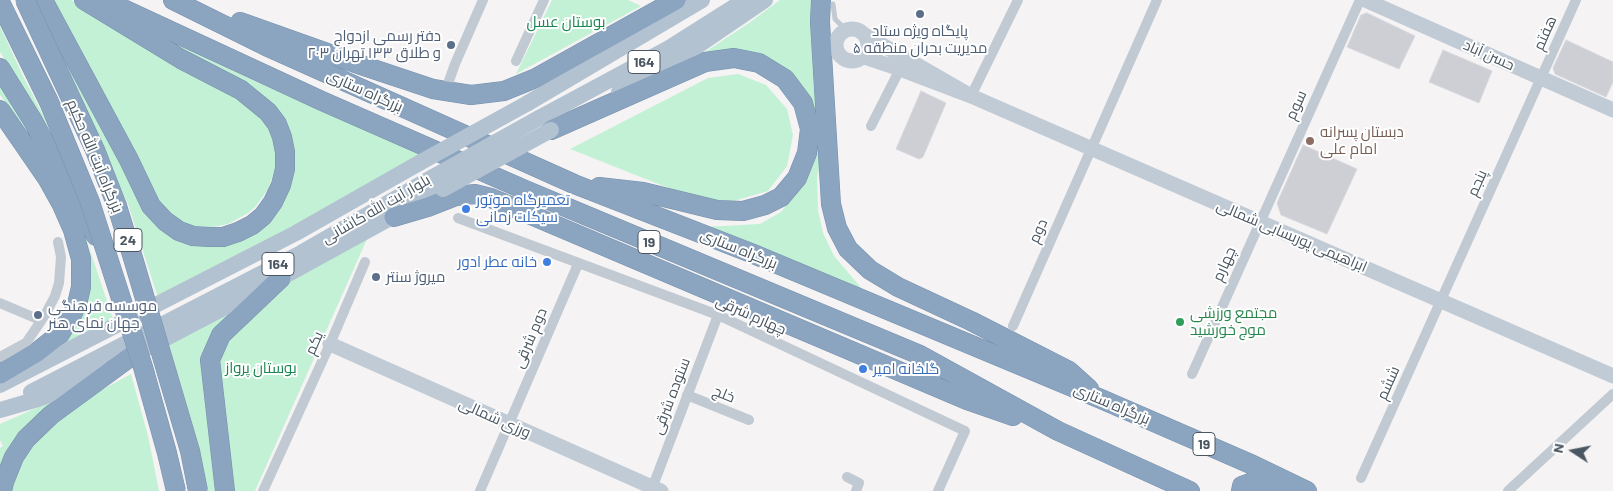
<!DOCTYPE html>
<html>
<head>
<meta charset="utf-8">
<style>
  body { margin:0 }
  #map { position:relative; width:1613px; height:491px; overflow:hidden; background:#f5f3f3; font-family:Barlow,sans-serif }
  canvas { display:block }
  .north { position:absolute; left:1548px; top:426px; width:50px; height:50px; -webkit-text-stroke:4px #fff; paint-order:stroke; rotate:281deg; font-size:14px; font-weight:700; line-height:20px; text-align:center; color:#4a5661 }
  .north::after { content:''; display:block; margin:auto; width:18px; height:22px; background:#4a5661; clip-path:polygon(50% 0,100% 100%,50% 72%,0 100%) }
</style>
</head>
<body>
<div id="map">
<canvas width="1613" height="491"></canvas>
<div class="north">N</div>
</div>
<script>
const context = document.querySelector('canvas').getContext('2d');
context.lineJoin = 'round';
function fillPath(path, color) { context.fillStyle = color; context.fill(path, 'evenodd'); }
const toPath = rows => new Path2D(rows.map(r => 'M' + r).join(''));
function strokePath(path, color, width, dash) { context.strokeStyle = color; context.lineWidth = width; context.lineCap = dash ? 'butt' : 'round'; context.setLineDash(dash || []); context.stroke(path); }
function write(font, color, halo, rows, align = 'center') {
  context.font = font + ' Barlow,Cairo,sans-serif'; context.lineWidth = 4; context.setLineDash([]); context.textBaseline = 'middle'; context.strokeStyle = halo; context.fillStyle = color; for (const [text, x, y, turn = 0] of rows) {
    context.save(); context.translate(x, y); context.rotate((+turn || 0) * Math.PI / 180); context.textAlign = isNaN(turn) ? turn : align; if (halo) context.strokeText(text, 0, 0); context.fillText(text, 0, 0); context.restore();
  }
}
fillPath(toPath([
  [35,0,178,237,270,217,281,121,127,21,259,83,421,154,269,241,158,298,128,204,44,26],
  [53,0,71,0,254,108,274,136,277,163,268,189,256,206,248,213,228,224,208,228,187,225,165,212],
  [552,0,628,0,641,6,516,74],
  [780,0,814,0,822,157,817,177,818,210,823,233,834,256,864,291,704,227,760,224,781,212,793,196,808,96,799,82,789,71,764,56,696,58,749,23],
  [0,26,22,74,55,138,0,52],
  [738,74,766,85,787,109,793,135,787,166,768,191,730,202,699,200,570,149,708,78],
  [0,79,7,90,30,136,0,95],
  [86,238,113,319,62,347,53,346,86,255],
  [367,239,255,491,231,491,217,367,224,343,284,284],
  [243,305,215,333,218,491,206,491,198,450,169,344],
  [131,374,148,436,159,491,8,491,25,450,69,408],
  [84,387,0,471,0,448,3,446,0,440,0,424]
]), '#c3f1d5');
const building = toPath([
  [1367,13,1415,36,1399,69,1347,47,1361,15,1367,13],
  [1566,40,1613,62,1613,82,1606,97,1555,74,1553,68,1566,40],
  [1443,50,1492,71,1479,103,1429,82,1443,50],
  [921,91,946,103,923,157,919,159,896,149,921,91],
  [1303,145,1357,169,1327,234,1281,215,1277,203,1303,145]
]);
fillPath(building, '#cdcfd5');
strokePath(building, '#d7d9de', 1);
const highway = toPath([
  [43,0,129,160,151,206,165,221,179,231,193,236,209,237,223,237,238,232,252,225,263,216,273,202,281,185,285,169,285,152,282,137,277,124,268,112,241,90,181,59,84,0],
  [104,0,322,101,525,190,920,355,1058,431,1190,491],
  [173,0,266,46,574,184,751,253,1101,399,1253,465,1307,491],
  [821,0,820,22,831,204,837,228,848,249,870,270,898,287,971,321,1069,371,1089,389],
  [240,22,361,65,433,89,471,95,504,91,536,78,676,0],
  [0,68,33,121,96,236],
  [0,110,47,178,62,205,73,230,81,259,81,287,78,300,73,313,60,334,37,352,0,374],
  [551,130,705,62,734,58,759,63,785,79,803,103,810,129,807,153,797,178,781,197,765,205,743,211,717,210,643,192,599,187],
  [394,217,428,207,456,196,475,194,491,198,967,400,1013,416],
  [2,491,4,482,14,457,26,439,51,415,133,355],
  [225,491,210,360,221,335,281,278],
  [1241,491,1242,486,1253,482,1267,484,1280,491]
]);
strokePath(highway, '#7690ad', 20);
strokePath(toPath([
  [833,4,835,19,846,30]
]), '#c1cad2', 5);
strokePath(toPath([
  [516,61,544,0],
  [445,92,455,64,483,0],
  [971,96,1018,0],
  [871,126,900,69],
  [458,218,718,315,965,431,938,491],
  [0,303,40,320],
  [1013,326,1157,0],
  [0,357,26,343,45,315,55,296,59,283,61,257,58,242],
  [1192,374,1360,0],
  [687,395,749,420],
  [847,477,859,483,856,491],
  [1361,478,1576,0],
  [263,491,330,344,365,262],
  [480,491,578,264],
  [651,491,718,315],
  [1508,491,1613,394]
]), '#c1cad2', 10);
strokePath(toPath([
  [1365,0,1613,110],
  '836 45a16 16 0 1 1 32 0a16 16 0 1 1-32 0Z',
  [864,57,900,69,971,96,865,35],
  [971,96,1613,376],
  [330,344,661,491]
]), '#c1cbd6', 15);
strokePath(toPath([
  [619,92,677,60,765,0],
  [528,103,702,0],
  [539,118,669,48,745,0],
  [128,358,281,278,443,189],
  [0,385,296,233,421,162],
  [31,392,301,253,433,177],
  [0,410,38,399,70,387,102,371]
]), '#b3c2d1', 16);
strokePath(highway, '#8ba5c1', 19);
const highwayBridge = toPath([
  [25,0,95,150,117,206,133,258,190,451,198,491],
  [0,2,49,102,90,202,143,367,167,453,176,491]
]);
strokePath(highwayBridge, '#7690ad', 20, []);
strokePath(toPath([
  [421,162,528,103],
  [433,177,539,118],
  [443,189,551,130]
]), '#b3c2d1', 16);
strokePath(highwayBridge, '#8ba5c1', 19);
for (const [x, y, r, color] of [
  [920,14,5,"#5c6f8a"],
  [451,45,5,"#5c6f8a"],
  [1310,141,5,"#8d6e63"],
  [466,209,5,"#3f7fe0"],
  [547,262,5,"#3f7fe0"],
  [376,277,5,"#5c6f8a"],
  [38,315,5,"#5c6f8a"],
  [1180,322,5,"#2e9e5b"],
  [863,369,5,"#3f7fe0"]
]) { const dot = new Path2D(); dot.arc(x, y, r, 0, 2 * Math.PI); context.fillStyle = color; context.fill(dot); strokePath(dot, '#fff', 2); }
for (const [x, y, w] of [
  [644,62,32],
  [128,240,28],
  [649,242,22],
  [278,264,32],
  [1204,444,22]
]) { const box = new Path2D(); box.roundRect(x - w / 2, y - 11.5, w, 23, 4); context.fillStyle = '#fff'; context.fill(box); strokePath(box, '#4a5661', 1); }
write('bold 14px', '#4a5661', null, [
  ["164",644,62],
  ["24",128,240],
  ["19",649,242],
  ["164",278,264],
  ["19",1204,444]
]);
write('15px', '#17864f', '#fff', [
  ["بوستان عسل",566,22],
  ["بوستان پرواز",261,368]
]);
write('15px', '#4e5e75', '#fff', [
  ["پایگاه ویژه ستاد",920,31,"center"],
  ["مدیریت بحران منطقه ۵",920,48,"center"],
  ["دفتر رسمی ازدواج",441,36,"right"],
  ["۲۰۳ و طلاق ۱۳۳ تهران",441,53,"right"],
  ["میروژ سنتر",386,277],
  ["موسسه فرهنگی",48,306],
  ["جهان نمای هنر",48,323]
], 'left');
write('15px', '#4a5661', '#fff', [
  ["هفتم",1545,33,-66],
  ["حسن آباد",1489,55,24],
  ["بزرگراه ستاری",365,91,24],
  ["سوم",1296,105,-66],
  ["بزرگراه آیت الله حکیم",95,156,67],
  ["پنجم",1477,183,-66],
  ["بلوار آیت الله کاشانی",376,209,-30],
  ["دوم",1038,231,-66],
  ["ابراهیمی پوربسابی شمالی",1292,236,23],
  ["بزرگراه ستاری",739,249,22],
  ["چهارم",1224,264,-66],
  ["چهارم شرقی",751,315,24],
  ["دوم شرقی",530,338,-67],
  ["یکم",314,343,-66],
  ["ششم",1388,383,-66],
  ["خلج",724,394,22],
  ["ستوده شرقی",671,396,-69],
  ["بزرگراه ستاری",1112,404,23],
  ["ورزی شمالی",495,418,24]
]);
write('15px', '#785e54', '#fff', [
  ["دبستان پسرانه",1320,132],
  ["امام علی",1320,149]
], 'left');
write('15px', '#366cbe', '#fff', [
  ["تعمیرگاه موتور",476,200],
  ["سیکلت زمانی",476,217],
  ["خانه عطر ادور",537,262,"right"],
  ["گلخانه امیر",873,369]
], 'left');
write('15px', '#27864d', '#fff', [
  ["مجتمع ورزشی",1190,313],
  ["موج خورشید",1190,330]
], 'left');
</script>
</body>
</html>
